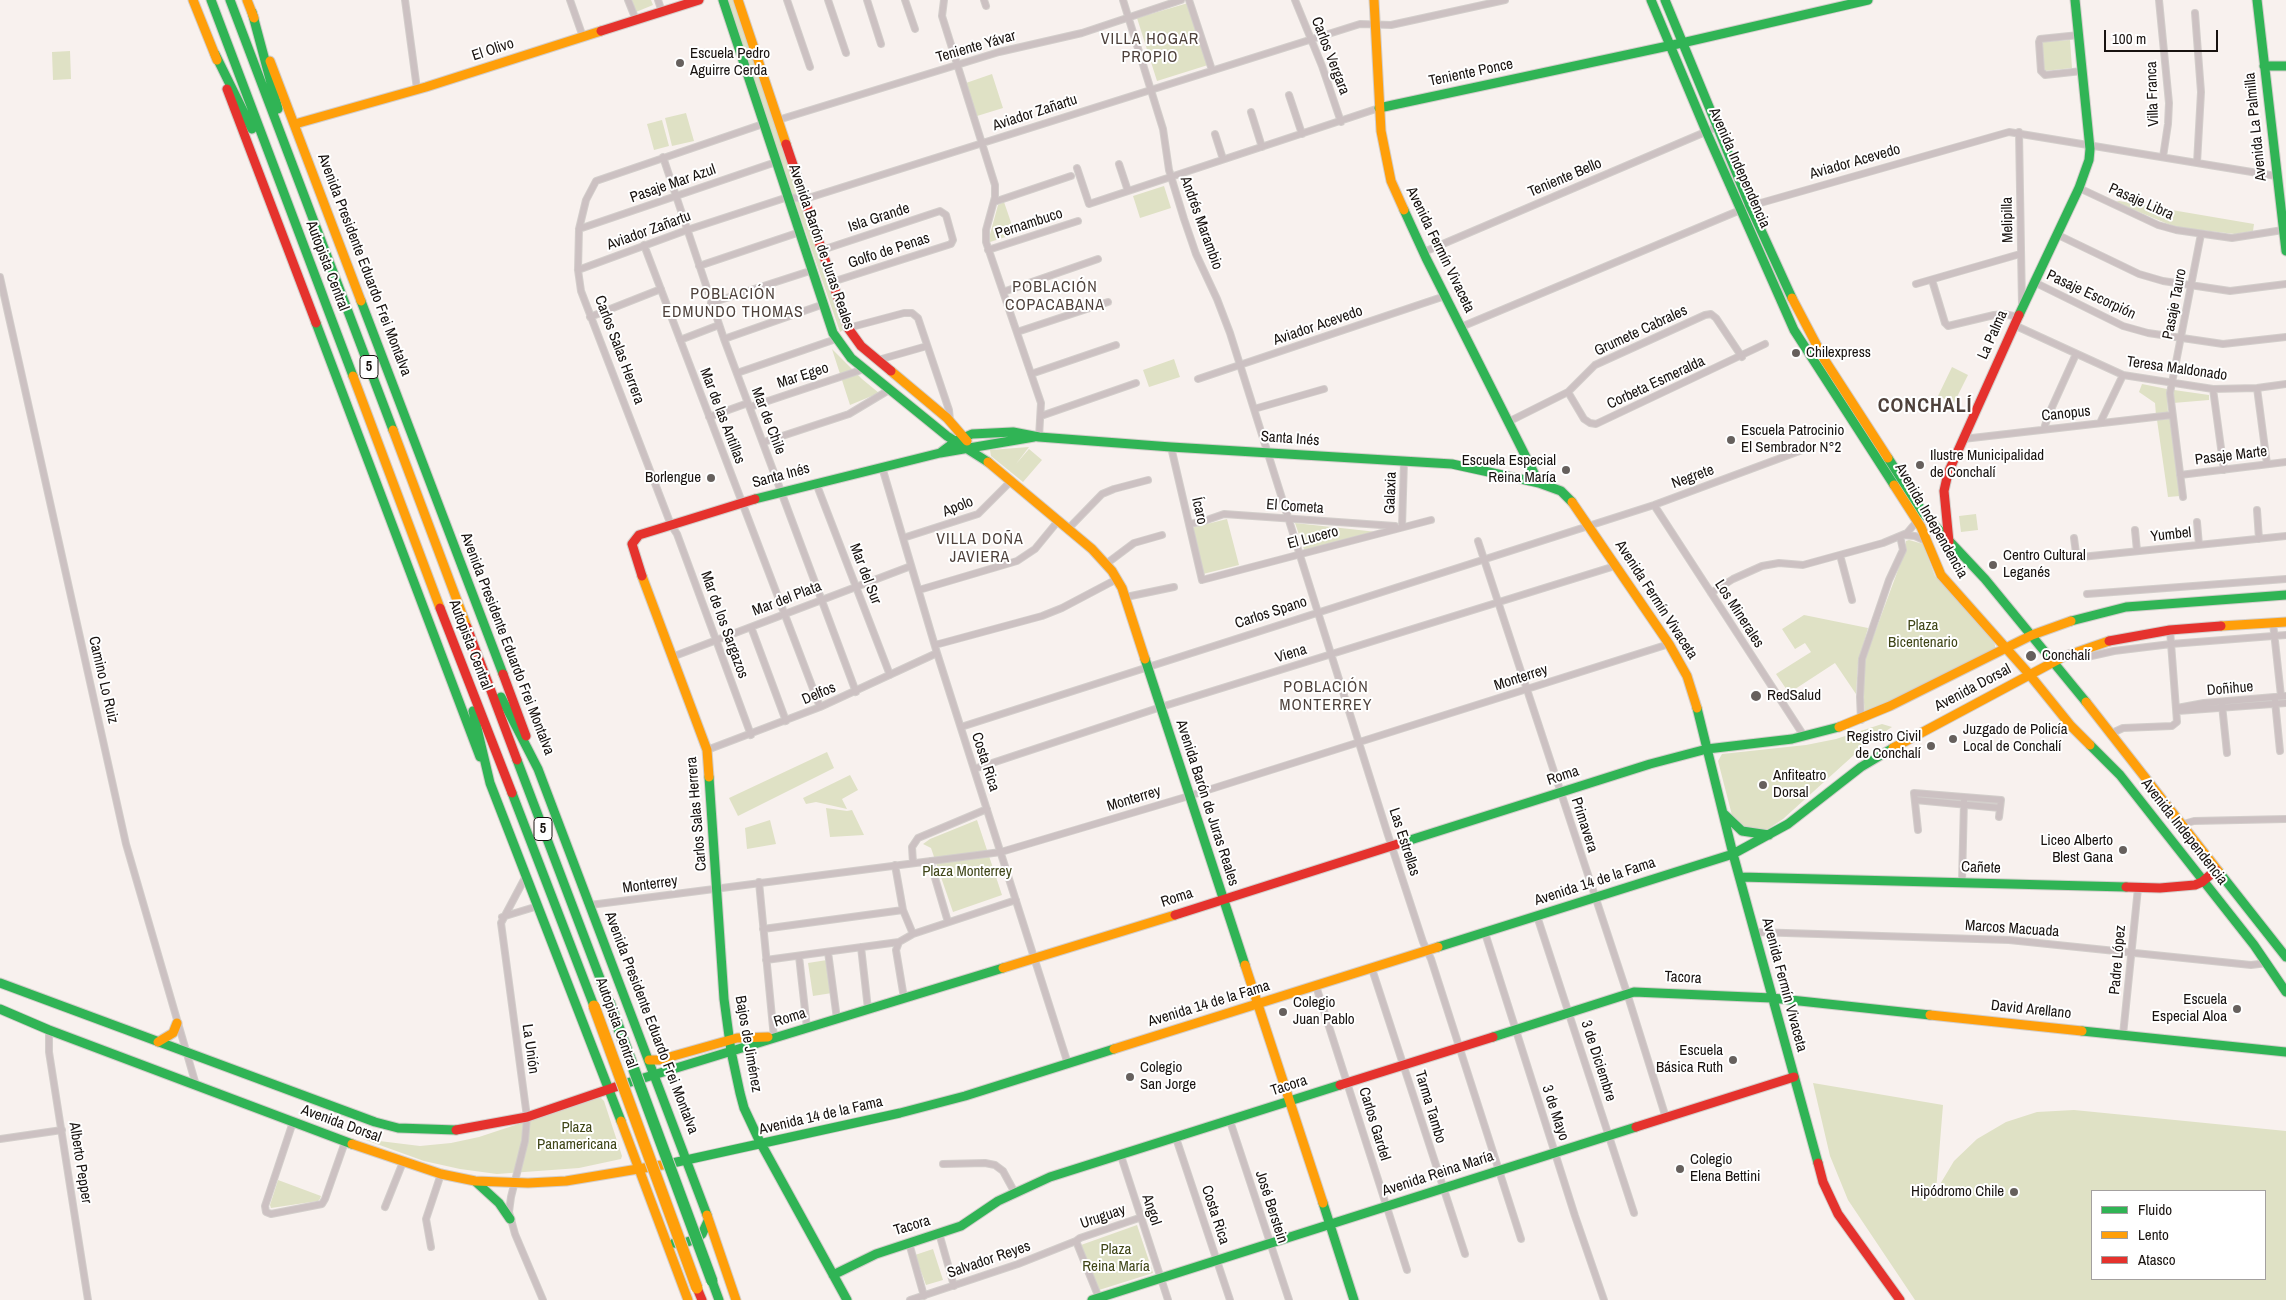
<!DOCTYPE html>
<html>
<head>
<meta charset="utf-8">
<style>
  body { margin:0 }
  #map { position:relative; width:2286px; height:1300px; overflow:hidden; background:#f8f1ee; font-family:"Archivo Narrow",sans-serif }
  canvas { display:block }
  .legend { position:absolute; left:2091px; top:1190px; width:175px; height:90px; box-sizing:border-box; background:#fff; border:1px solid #a3a09f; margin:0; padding:6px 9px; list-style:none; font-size:15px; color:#18120f }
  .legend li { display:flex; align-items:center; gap:10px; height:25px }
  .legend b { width:25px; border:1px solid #a3a09f }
  .scale { position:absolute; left:2104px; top:30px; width:114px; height:22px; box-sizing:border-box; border:2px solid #18120f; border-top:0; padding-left:6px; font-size:15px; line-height:18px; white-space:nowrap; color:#18120f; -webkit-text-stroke:4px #fff; paint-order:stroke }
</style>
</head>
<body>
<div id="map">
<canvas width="2286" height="1300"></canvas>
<ul class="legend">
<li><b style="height:6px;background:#30b455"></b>Fluido</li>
<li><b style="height:6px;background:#ff9f0a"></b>Lento</li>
<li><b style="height:6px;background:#e5322d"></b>Atasco</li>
</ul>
<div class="scale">100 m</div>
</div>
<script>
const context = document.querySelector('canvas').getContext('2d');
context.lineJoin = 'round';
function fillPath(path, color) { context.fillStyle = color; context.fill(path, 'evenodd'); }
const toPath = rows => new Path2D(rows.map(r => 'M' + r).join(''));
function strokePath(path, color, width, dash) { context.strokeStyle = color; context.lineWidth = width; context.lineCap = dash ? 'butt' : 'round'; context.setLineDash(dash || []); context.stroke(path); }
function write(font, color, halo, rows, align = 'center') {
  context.font = font + ' "Archivo Narrow",sans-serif'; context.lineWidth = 4; context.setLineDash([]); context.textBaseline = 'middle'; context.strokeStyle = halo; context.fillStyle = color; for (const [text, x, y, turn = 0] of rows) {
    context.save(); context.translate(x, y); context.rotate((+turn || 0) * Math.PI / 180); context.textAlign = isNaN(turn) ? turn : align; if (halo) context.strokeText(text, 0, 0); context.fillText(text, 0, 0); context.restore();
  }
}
fillPath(toPath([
  [632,0,651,0,653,5,636,12],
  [726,0,734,0,786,151,845,329,840,332],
  [1188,3,1208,65,1157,81,1137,18],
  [2070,40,2072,68,2044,71,2042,42],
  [70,51,71,79,53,80,52,52],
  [992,74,1003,108,977,116,966,83],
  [686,113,694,141,672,146,665,118],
  [662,120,669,146,654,150,647,124],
  [1164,186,1171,208,1140,218,1133,196],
  [1004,202,1015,234,990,242,989,238,998,205],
  [2115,202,2119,201,2254,224,2253,231,2235,234,2175,227],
  [832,349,862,379,879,393,850,405],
  [1174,359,1180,377,1149,387,1143,370],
  [1952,367,1968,375,1954,403,1938,396],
  [2142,384,2167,389,2168,414,2156,415,2155,403,2139,392],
  [2174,390,2209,395,2209,400,2173,403],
  [2170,419,2180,496,2168,497,2157,420],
  [1029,447,1016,464,1029,449,1042,460,1023,482,991,456,990,450],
  [1976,514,1978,530,1961,532,1959,516],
  [1227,519,1239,565,1203,574,1191,528],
  [1295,523,1377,532,1305,552],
  [1909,540,1923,544,1935,576,1991,637,1995,645,1995,650,1865,714,1863,690,1864,662,1905,551,1906,541],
  [1804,615,1868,628,1858,663,1856,694,1835,663,1789,693,1776,674,1811,652,1805,643,1795,649,1782,629],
  [1882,724,1892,727,1865,745,1783,819,1765,831,1751,832,1733,819,1718,761,1722,754,1806,745,1836,739],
  [827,752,834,768,738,816,729,798],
  [850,775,858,790,842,799,847,809,816,802,806,804,803,798],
  [826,808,847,811,852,810,864,835,830,837],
  [770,820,776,844,747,849,745,828],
  [977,820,1002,895,953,912,931,848,923,844,930,839],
  [827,960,832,993,813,996,808,963],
  [1813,1083,1943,1105,1936,1191,1954,1161,1977,1139,2006,1122,2037,1112,2074,1110,2286,1131,2286,1300,1915,1300,1848,1200,1830,1156],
  [2092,1191,2265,1191,2265,1279,2092,1279],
  [600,1097,604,1101,622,1156,621,1159,579,1168,497,1174,460,1169,424,1161,363,1139,420,1146,451,1143,479,1137],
  [278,1180,321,1196,320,1199,318,1201,271,1208,270,1205],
  [1137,1225,1153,1273,1099,1290,1081,1245],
  [933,1249,943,1280,926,1285,915,1255]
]), '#dfe1c5');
const street = toPath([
  [405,0,417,89],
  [570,0,583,37],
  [628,0,636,20],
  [658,0,662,12],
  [787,0,810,67],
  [828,0,846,53],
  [867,0,881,44],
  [905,0,915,29],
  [944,0,942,16,995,185,995,197,986,230,986,242,1041,403,1039,437],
  [984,0,986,6],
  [1123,0,1163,129,1169,170,1184,219,1196,254,1217,299,1230,333,1388,835,1423,942,1431,959,1521,1239],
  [1189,0,1212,70],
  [1295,0,1322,66,1341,122],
  [2159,0,2169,103,2168,124,2163,157],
  [2195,13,2201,92,2197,163],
  [2079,35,2040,39,2039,42,2041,71,2045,75,2082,71],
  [1289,95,1302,134],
  [1251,112,1262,147],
  [778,120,999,52,1082,33,1181,0],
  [2019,132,2022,306],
  [1215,134,1223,159],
  [663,157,724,339,856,692],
  [1119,164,1128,191],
  [1077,168,1089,204,1379,108],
  [2079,188,2158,225,2176,230,2232,238,2283,230],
  [994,202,1071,176],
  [579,229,776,162],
  [2056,234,2139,274,2163,281,2230,291,2286,284],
  [644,245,820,707],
  [822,250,940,211,946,215,953,240,951,244,832,282],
  [988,250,1078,221],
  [1424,252,1717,127],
  [699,266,800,232],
  [578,270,687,230,788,197,805,199,1360,24,1391,25,1505,0],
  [0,277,126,844,196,1085],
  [1932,280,1945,323,1948,326,1994,315,2004,314,2018,317],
  [2034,282,2123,326,2148,333,2223,344,2286,337],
  [1916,284,2020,254],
  [1003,292,1098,259],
  [711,303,813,270],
  [590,317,661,289],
  [2014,325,2123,375,2213,389,2257,388,2286,384],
  [1461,327,1750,206,2009,132,2276,176],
  [848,328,904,313,912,313,918,318,949,410,950,420],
  [1017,332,1108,302],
  [724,339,824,304],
  [680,340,719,325],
  [878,360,927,346],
  [737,373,836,339],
  [1031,374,1116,345],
  [1198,379,1445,296],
  [2257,388,2267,464],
  [2213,389,2224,470],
  [1568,392,1584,419,1590,423,1596,424,1765,344],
  [750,407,864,369],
  [1254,409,1324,389],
  [1041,416,1136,383],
  [709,417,748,403],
  [1508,422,1568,392,1595,365,1705,315,1711,314,1716,318,1742,357],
  [2100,423,2123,375],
  [2044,429,2048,416,2076,354],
  [1963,439,2172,415],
  [764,442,849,414,889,390],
  [1171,447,1202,580,1431,520],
  [882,467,937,653,1068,1064],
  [2180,475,2286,462],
  [816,483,890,675],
  [2183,497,2170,393,2201,234],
  [1654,505,1804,736],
  [2257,510,2259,539],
  [2197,522,2199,545],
  [1189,524,1201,522,1224,514,1395,526],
  [1402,527,1404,461],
  [1068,529,1102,494,1114,489,1148,480],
  [2135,530,2137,551],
  [1904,535,1915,536,1926,541],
  [903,538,978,514,1011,481],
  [2074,538,2076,553,2081,557,2286,536],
  [1478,541,1627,993,1666,1118],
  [1840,555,1852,600],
  [1106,564,1134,543,1162,535],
  [919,590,1017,561,1035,549,1058,521],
  [1711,593,1733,579,1762,566,1779,563,1803,565,1883,543,1907,533,1918,520],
  [2087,594,2286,579],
  [1126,597,1174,587],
  [2273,623,2281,696],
  [751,627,786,721],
  [935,645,1042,616,1062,608,1117,579],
  [672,657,911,566],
  [2087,657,2114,651,2171,644,2286,635],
  [2275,701,2280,751],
  [2222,705,2227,753],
  [2177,708,2204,703,2286,696],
  [2178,711,2286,703],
  [1861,720,1860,697,1862,659,1889,580,1903,550,1900,536],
  [961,727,1654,505,1805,449],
  [2110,734,2123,728,2172,726,2177,722,2170,630],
  [751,735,677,534,671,525,581,291,578,270,579,229,586,200,596,181,763,124],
  [707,750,820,707,937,653],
  [974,769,1161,707,1615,566],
  [1915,800,2000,808],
  [2180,825,2194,821,2286,819],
  [1918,830,1914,793,2001,800,1999,817],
  [930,861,948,922],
  [913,863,912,847,918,838,987,809],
  [895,865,903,910,913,934],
  [526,876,501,923,527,1117,525,1141,511,1197,509,1212,515,1234,543,1300],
  [759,882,774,1038],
  [1962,882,1964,801],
  [590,905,1001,852,1189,796,1669,644],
  [1537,916,1634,1213],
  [502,917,538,906],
  [763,929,903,910],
  [1754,932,2009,940,2251,965,2267,963],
  [1485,933,1575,1216,1604,1300],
  [861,947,868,1009],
  [828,952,837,1019],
  [799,956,807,1028],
  [766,960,899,942],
  [1372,969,1465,1254],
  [1316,986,1407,1270],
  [904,998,896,950,899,942,913,934,1016,900],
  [49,1030,49,1052,88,1300],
  [2123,1035,2138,888],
  [1230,1121,1289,1300],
  [293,1122,265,1206,266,1212,271,1214,322,1204,325,1199,345,1142],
  [1176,1138,1230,1300],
  [0,1139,62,1130],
  [1121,1156,1168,1300],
  [943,1164,985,1163,995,1165,1003,1171,1015,1193],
  [385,1207,403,1162],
  [939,1233,954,1286],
  [1076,1241,1099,1298],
  [909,1243,924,1296],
  [431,1247,426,1219,441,1174],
  [910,1300,1018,1264,1076,1241,1080,1238,1139,1218]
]);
const fast = toPath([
  [211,0,353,376],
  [230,0,393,430],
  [723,0,833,333,851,358,947,436,988,462],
  [1651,0,1706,131,1794,330,1894,485],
  [1665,0,1750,206,1792,298],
  [2257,0,2286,251],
  [252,12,278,109],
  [215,54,252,129],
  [2264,66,2286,66],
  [1379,108,1682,43,1868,0],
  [1404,210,1426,258,1539,483],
  [361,301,503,674],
  [2019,315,2079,188,2089,160,2090,149,2075,0],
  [316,323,480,757],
  [940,453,956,441,972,434,1013,432,1039,437,1171,447,1452,464,1539,483,1561,491,1572,502],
  [1888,458,1924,514,1985,579,2086,702],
  [755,499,940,453,1034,437],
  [2071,621,2126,607,2286,595],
  [1145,659,1245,965],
  [501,697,538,769],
  [1697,708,1733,854,1818,1163],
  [473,711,490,783],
  [2090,745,2120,775,2254,945,2286,992],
  [517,760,609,1002],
  [538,769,707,1215],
  [709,777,724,999,731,1051,740,1093,744,1108,759,1140,847,1300],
  [490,783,621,1121],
  [512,793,594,1006],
  [1724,814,1742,831,1769,835],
  [1404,842,1650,764,1707,749,1792,739,1839,727],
  [2219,872,2286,957],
  [1740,877,2126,887],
  [1438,947,1733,854,1788,824,1861,767,1893,748],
  [0,983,375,1122,398,1128,456,1130],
  [0,1009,49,1030,352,1144],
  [2082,1031,2286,1052],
  [1493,1037,1634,992,1772,998,1930,1015],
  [624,1084,1003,968],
  [668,1164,900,1113,965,1096,1114,1049],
  [476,1182,499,1203,510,1219],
  [1323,1203,1354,1300],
  [674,1243,681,1244,696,1239,702,1234,708,1221],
  [833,1275,876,1254,961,1226,998,1201,1050,1177,1340,1085],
  [712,1281,719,1300],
  [1092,1300,1636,1127]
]);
const slow = toPath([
  [193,0,217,60],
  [247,0,254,18],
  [738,0,786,144],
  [1374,0,1381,131,1391,181,1404,210],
  [270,61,361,301],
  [295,124,426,87,601,31],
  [1792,298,1824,359,1888,458],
  [891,371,947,418,967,441],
  [353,376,440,608],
  [393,430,467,627],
  [988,462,1092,549,1112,571,1122,588,1145,659],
  [1894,485,1921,527,1941,575,2029,674,2071,726,2090,745],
  [1572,502,1669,644,1687,676,1697,708],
  [642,576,707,750,709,777],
  [2221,626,2286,622],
  [2086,702,2219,872],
  [1839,727,1890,706,2032,635,2071,621],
  [1893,748,2063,657,2109,641],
  [1245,965,1323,1203],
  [1003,968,1175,915],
  [1930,1015,2082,1031],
  [158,1042,173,1033,177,1023],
  [1114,1049,1438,947],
  [649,1060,659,1060,737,1038,768,1037],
  [621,1121,688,1300],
  [352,1144,441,1174,475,1181,528,1183,566,1181,668,1164],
  [707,1215,736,1300]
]);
const jam = toPath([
  [601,31,699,0],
  [227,89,316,323],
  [786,144,848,328,861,346,891,371],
  [1949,542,1944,491,1948,473,2019,315],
  [642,576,632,544,639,535,755,499],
  [440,608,512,793],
  [467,627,517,760],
  [2109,641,2170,630,2221,626],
  [503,674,526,736],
  [2126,887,2160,888,2195,885,2202,882,2216,870],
  [1175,915,1404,842],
  [1340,1085,1493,1037],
  [1636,1127,1794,1077],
  [456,1130,527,1117,624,1084],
  [1818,1163,1823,1182,1838,1214,1900,1300],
  [697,1288,702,1300]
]);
strokePath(street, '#d3cecb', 8);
strokePath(fast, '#d3cecb', 11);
strokePath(slow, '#d3cecb', 11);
strokePath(jam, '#d3cecb', 11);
strokePath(street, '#ccc1c2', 6);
strokePath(fast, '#30b455', 9);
strokePath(slow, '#ff9f0a', 9);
strokePath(jam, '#e5322d', 9);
const fastBridge = toPath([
  [609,1002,712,1281]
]);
const slowBridge = toPath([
  [594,1006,697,1288]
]);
strokePath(fastBridge, '#d3cecb', 13, []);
strokePath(slowBridge, '#d3cecb', 13, []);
strokePath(fastBridge, '#30b455', 11);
strokePath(slowBridge, '#ff9f0a', 11);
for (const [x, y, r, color] of [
  [680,63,5,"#66605d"],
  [1796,353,5,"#66605d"],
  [1731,440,5,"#66605d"],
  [1920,465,5,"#66605d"],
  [1566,470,5,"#66605d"],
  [711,478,5,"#66605d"],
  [1993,565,5,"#66605d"],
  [2031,656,6,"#66605d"],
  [1756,696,6,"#66605d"],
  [1953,739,5,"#66605d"],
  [1931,746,5,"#66605d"],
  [1763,785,5,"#66605d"],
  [2123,850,5,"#66605d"],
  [2237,1009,5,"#66605d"],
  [1283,1012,5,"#66605d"],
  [1733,1060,5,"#66605d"],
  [1130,1077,5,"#66605d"],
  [1680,1169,5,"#66605d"],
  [2014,1192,5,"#66605d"]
]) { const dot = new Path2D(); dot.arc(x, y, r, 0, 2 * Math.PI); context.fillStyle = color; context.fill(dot); strokePath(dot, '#fff', 2); }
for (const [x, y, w] of [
  [369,367,18],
  [543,829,18]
]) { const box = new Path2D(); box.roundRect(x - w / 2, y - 11.5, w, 23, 4); context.fillStyle = '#fff'; context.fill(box); strokePath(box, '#18120f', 1); }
write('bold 14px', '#18120f', null, [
  ["5",369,367],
  ["5",543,829]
]);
write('15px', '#18120f', '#fff', [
  ["Teniente Yávar",976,47,-16],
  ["El Olivo",493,50,-18],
  ["Carlos Vergara",1330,56,69],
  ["Teniente Ponce",1471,73,-12],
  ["Villa Franca",2153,94,-92],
  ["Aviador Zañartu",1035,113,-18],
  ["Avenida La Palmilla",2256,127,-96],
  ["Aviador Acevedo",1855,162,-16],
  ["Avenida Independencia",1739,168,66],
  ["Teniente Bello",1565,178,-23],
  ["Pasaje Mar Azul",673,184,-19],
  ["Pasaje Libra",2141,202,24],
  ["Isla Grande",879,218,-18],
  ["Melipilla",2008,220,-91],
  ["Andrés Marambio",1201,223,70],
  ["Pernambuco",1029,224,-18],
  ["Aviador Zañartu",649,231,-20],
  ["Avenida Barón de Juras Reales",821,247,71],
  ["Avenida Fermín Vivaceta",1440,250,64],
  ["Golfo de Penas",889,251,-18],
  ["Avenida Presidente Eduardo Frei Montalva",364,265,69],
  ["Autopista Central",327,266,69],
  ["Pasaje Escorpión",2091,295,25],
  ["Pasaje Tauro",2175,304,-79],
  ["Aviador Acevedo",1318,326,-19],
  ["Grumete Cabrales",1641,331,-25],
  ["La Palma",1993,335,-66],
  ["Carlos Salas Herrera",619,350,69],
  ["Teresa Maldonado",2177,369,8],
  ["Mar Egeo",803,376,-18],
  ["Corbeta Esmeralda",1656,383,-25],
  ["Canopus",2066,414,-6],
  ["Mar de las Antillas",722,416,69],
  ["Mar de Chile",768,421,69],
  ["Santa Inés",1290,439,4],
  ["Pasaje Marte",2231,456,-7],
  ["Santa Inés",781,476,-15],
  ["Negrete",1693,477,-20],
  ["Galaxia",1391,493,-88],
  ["Apolo",958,507,-22],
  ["El Cometa",1295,507,4],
  ["Ícaro",1199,511,77],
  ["Avenida Independencia",1931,521,60],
  ["Yumbel",2171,535,-6],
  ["El Lucero",1313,538,-15],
  ["Mar del Sur",865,574,69],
  ["Mar del Plata",787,599,-21],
  ["Avenida Fermín Vivaceta",1656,600,57],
  ["Carlos Spano",1271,613,-18],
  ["Los Minerales",1739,614,57],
  ["Mar de los Sargazos",724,625,70],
  ["Avenida Presidente Eduardo Frei Montalva",507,644,69],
  ["Autopista Central",470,645,69],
  ["Viena",1291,654,-17],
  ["Monterrey",1521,678,-18],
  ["Camino Lo Ruiz",103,680,77],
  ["Avenida Dorsal",1973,688,-28],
  ["Doñihue",2230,689,-5],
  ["Delfos",819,694,-23],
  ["Costa Rica",985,762,72],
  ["Roma",1563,776,-18],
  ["Monterrey",1134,799,-17],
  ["Avenida Barón de Juras Reales",1207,803,72],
  ["Carlos Salas Herrera",697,814,-95],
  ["Primavera",1584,825,72],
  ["Avenida Independencia",2184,832,52],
  ["Las Estrellas",1404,842,72],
  ["Cañete",1981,868,2],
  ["Avenida 14 de la Fama",1595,882,-18],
  ["Monterrey",650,885,-8],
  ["Roma",1177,898,-18],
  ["Marcos Macuada",2012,929,4],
  ["Padre López",2118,960,-85],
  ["Tacora",1683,978,3],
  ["Avenida Fermín Vivaceta",1784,985,75],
  ["Avenida 14 de la Fama",1209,1004,-17],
  ["David Arellano",2031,1010,6],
  ["Roma",790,1018,-17],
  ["Autopista Central",616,1023,70],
  ["Avenida Presidente Eduardo Frei Montalva",651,1023,69],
  ["Bajos de Jiménez",748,1044,80],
  ["La Unión",530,1049,82],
  ["3 de Diciembre",1598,1061,72],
  ["Tacora",1289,1086,-18],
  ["Tarma Tambo",1430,1107,73],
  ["3 de Mayo",1555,1113,72],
  ["Avenida 14 de la Fama",821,1116,-13],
  ["Avenida Dorsal",341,1124,20],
  ["Carlos Gardel",1374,1124,73],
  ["Alberto Pepper",80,1163,81],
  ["Avenida Reina María",1438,1174,-18],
  ["José Berstein",1271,1207,72],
  ["Angol",1151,1210,72],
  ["Costa Rica",1215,1215,72],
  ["Uruguay",1103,1217,-19],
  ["Tacora",912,1226,-17],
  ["Salvador Reyes",989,1260,-19]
]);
write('15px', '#18120f', '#fff', [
  ["Escuela Pedro",690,54],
  ["Aguirre Cerda",690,71],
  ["Chilexpress",1806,353],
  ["Escuela Patrocinio",1741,431],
  ["El Sembrador N°2",1741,448],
  ["Ilustre Municipalidad",1930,456],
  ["de Conchalí",1930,473],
  ["Escuela Especial",1556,461,"right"],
  ["Reina María",1556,478,"right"],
  ["Borlengue",701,478,"right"],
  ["Centro Cultural",2003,556],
  ["Leganés",2003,573],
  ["Conchalí",2042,656],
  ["RedSalud",1767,696],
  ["Juzgado de Policía",1963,730],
  ["Local de Conchalí",1963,747],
  ["Registro Civil",1921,737,"right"],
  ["de Conchalí",1921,754,"right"],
  ["Anfiteatro",1773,776],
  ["Dorsal",1773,793],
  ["Liceo Alberto",2113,841,"right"],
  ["Blest Gana",2113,858,"right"],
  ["Escuela",2227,1000,"right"],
  ["Especial Aloa",2227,1017,"right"],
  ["Colegio",1293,1003],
  ["Juan Pablo",1293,1020],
  ["Escuela",1723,1051,"right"],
  ["Básica Ruth",1723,1068,"right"],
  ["Colegio",1140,1068],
  ["San Jorge",1140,1085],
  ["Colegio",1690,1160],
  ["Elena Bettini",1690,1177],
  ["Hipódromo Chile",2004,1192,"right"]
], 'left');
write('15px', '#3f4517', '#fff', [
  ["Plaza",1923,626],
  ["Bicentenario",1923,643],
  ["Plaza Monterrey",967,872],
  ["Plaza",577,1128],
  ["Panamericana",577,1145],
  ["Plaza",1116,1250],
  ["Reina María",1116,1267]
]);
context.letterSpacing = '1px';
write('16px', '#4e413b', '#fff', [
  ["VILLA HOGAR",1150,40],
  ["PROPIO",1150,58],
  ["POBLACIÓN",1055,288],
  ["COPACABANA",1055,306],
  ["POBLACIÓN",733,295],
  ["EDMUNDO THOMAS",733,313],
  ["VILLA DOÑA",980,540],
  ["JAVIERA",980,558],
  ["POBLACIÓN",1326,688],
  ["MONTERREY",1326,706]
]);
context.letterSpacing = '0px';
context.letterSpacing = '1px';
write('bold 20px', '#4e413b', '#fff', [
  ["CONCHALÍ",1925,407]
]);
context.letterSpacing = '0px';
</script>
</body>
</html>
